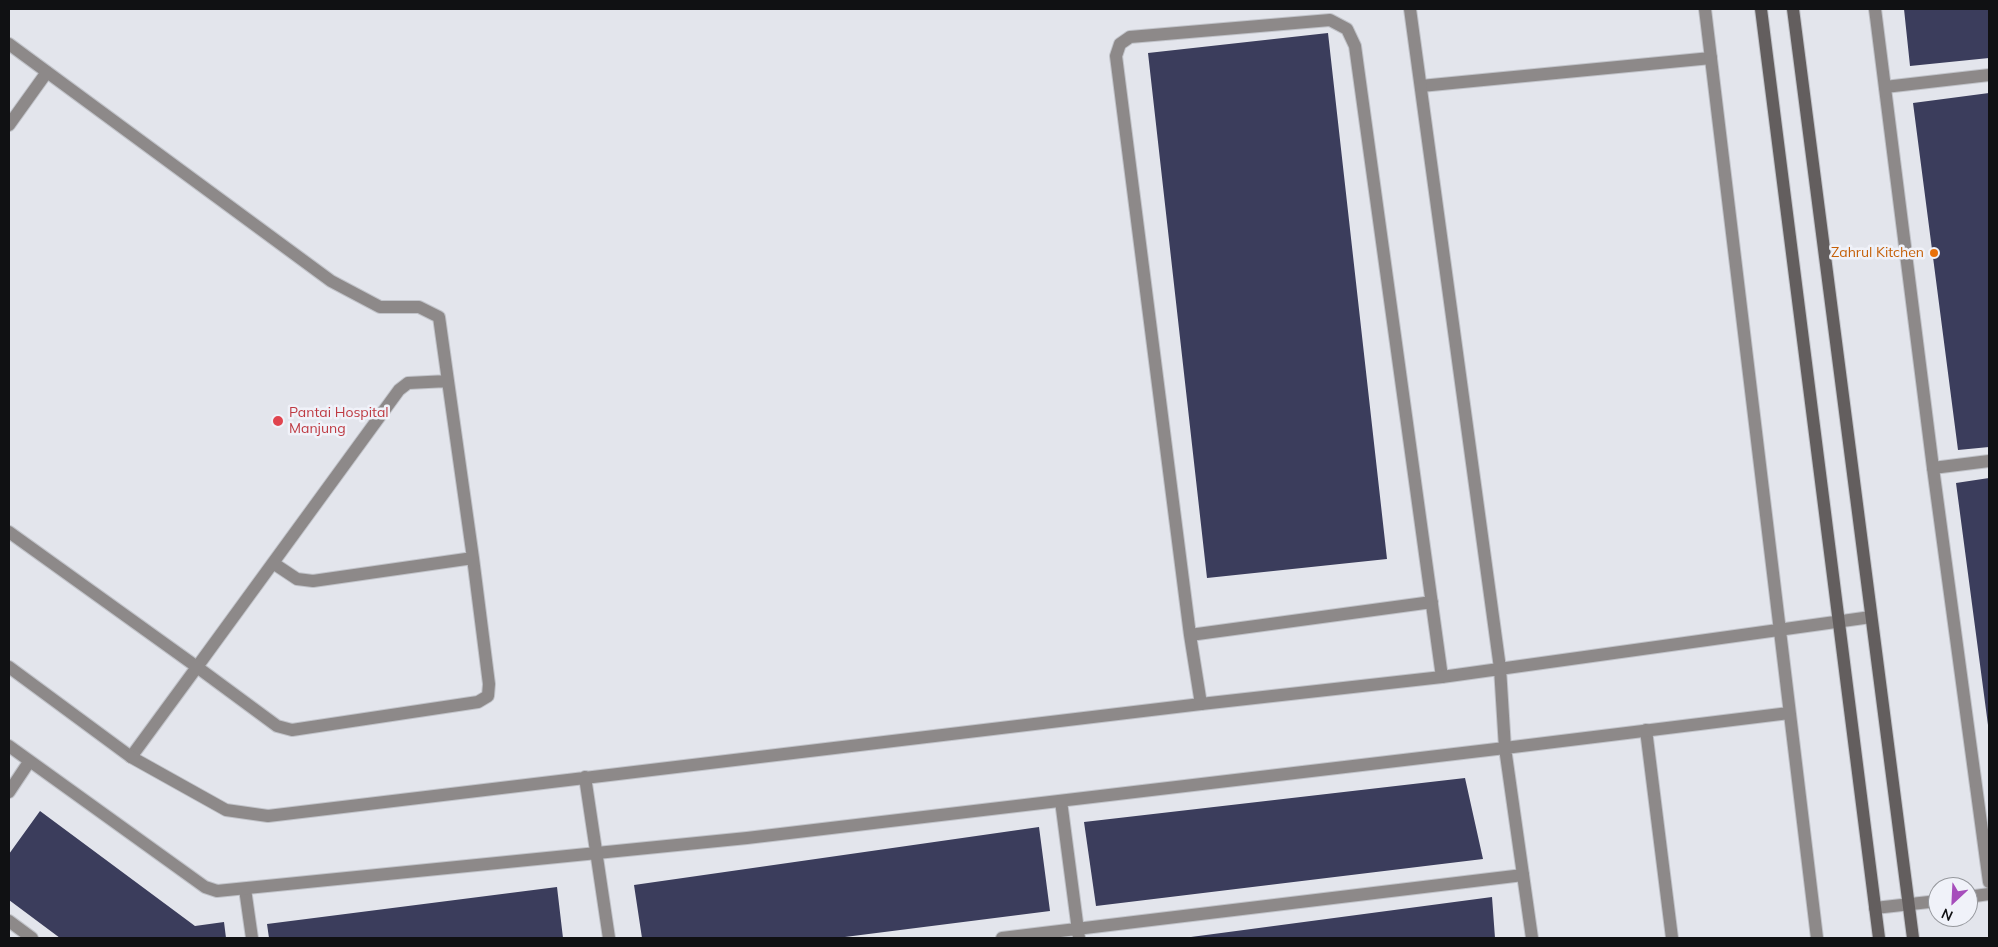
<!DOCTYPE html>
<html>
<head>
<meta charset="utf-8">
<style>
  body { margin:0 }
  #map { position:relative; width:1998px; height:947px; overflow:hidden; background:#e3e5ec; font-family:Mulish,sans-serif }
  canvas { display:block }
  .frame { position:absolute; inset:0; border:10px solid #101113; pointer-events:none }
  .north { position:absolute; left:1928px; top:877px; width:50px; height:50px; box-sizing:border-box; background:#f0f2f9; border:1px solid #96989d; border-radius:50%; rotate:205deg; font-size:14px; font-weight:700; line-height:20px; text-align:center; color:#101113 }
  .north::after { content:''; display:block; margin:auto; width:18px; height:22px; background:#a64ebb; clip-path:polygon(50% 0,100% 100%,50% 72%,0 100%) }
</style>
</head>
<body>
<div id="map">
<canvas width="1998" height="947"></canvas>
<div class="frame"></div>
<div class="north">N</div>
</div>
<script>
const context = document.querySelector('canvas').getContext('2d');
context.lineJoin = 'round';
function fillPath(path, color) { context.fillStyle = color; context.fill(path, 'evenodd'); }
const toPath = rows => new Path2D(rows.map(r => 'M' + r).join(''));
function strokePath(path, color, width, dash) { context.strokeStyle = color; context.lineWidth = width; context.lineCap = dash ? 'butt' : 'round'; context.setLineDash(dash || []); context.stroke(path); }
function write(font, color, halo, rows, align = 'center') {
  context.font = font + ' Mulish,sans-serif'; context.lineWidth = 5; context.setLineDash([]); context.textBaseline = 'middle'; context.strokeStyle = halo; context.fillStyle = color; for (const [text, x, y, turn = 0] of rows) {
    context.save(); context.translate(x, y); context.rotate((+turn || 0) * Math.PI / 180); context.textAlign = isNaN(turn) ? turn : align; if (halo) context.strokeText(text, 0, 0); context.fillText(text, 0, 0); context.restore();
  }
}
fillPath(toPath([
  [1904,9,1989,9,1989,58,1910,66],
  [1328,33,1387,559,1207,578,1148,53],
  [1989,93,1989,447,1958,450,1913,103],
  [1989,478,1989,725,1988,725,1956,483],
  [1465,778,1483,859,1096,906,1084,822],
  [40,811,195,926,224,922,226,938,60,938,9,900,9,854],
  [1039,827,1050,911,837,938,642,938,634,885],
  [557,887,563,938,269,938,267,924],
  [1492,897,1495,938,1192,938,1191,937]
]), '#3b3d5c');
const lane = toPath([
  [9,44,331,281,380,307,419,307,439,317,448,381,473,558,489,684,488,696,478,702,292,730,277,726,197,667,399,390,408,383,448,381],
  [1421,86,1711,58],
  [1885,87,1989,75],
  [9,125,47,72],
  [1933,468,1989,461],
  [9,532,197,667,131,757],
  [273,563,297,579,313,581,473,558],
  [1190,635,1432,602],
  [1201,704,1190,635,1116,56,1120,44,1130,37,1330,20,1347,29,1355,46,1442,677],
  [1646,730,1672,938],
  [1061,801,1079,938],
  [245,889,252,938],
  [9,921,32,938],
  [1002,938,1523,875]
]);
const street = toPath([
  [1410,9,1500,668,1505,748,1789,713],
  [1705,9,1817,938],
  [1875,9,1933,468,1989,882],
  [9,667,131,757,226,810,268,816,1201,704,1442,677,1871,617],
  [9,746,205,887,217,891,747,838,1505,748,1532,938],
  [585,777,609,938],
  [9,792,29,762],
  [1968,897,1989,894],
  [1875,908,1938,901]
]);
const secondary = toPath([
  [1761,9,1879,938],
  [1793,9,1913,938]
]);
strokePath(lane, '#c1c3c9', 14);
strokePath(street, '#c1c3c9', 14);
strokePath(secondary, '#c1c3c9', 14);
strokePath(lane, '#8d8989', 12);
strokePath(street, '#8d8989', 12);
strokePath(secondary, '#635e5e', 12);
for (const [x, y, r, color] of [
  [1934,253,5,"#e8710a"],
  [278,421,6,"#e0444e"]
]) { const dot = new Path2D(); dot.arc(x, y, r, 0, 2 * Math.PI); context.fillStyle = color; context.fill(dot); strokePath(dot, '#f0f2f9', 2); }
write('14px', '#c56008', '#f0f2f9', [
  ["Zahrul Kitchen",1924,253]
], 'right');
write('14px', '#be3a42', '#f0f2f9', [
  ["Pantai Hospital",289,413],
  ["Manjung",289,429]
], 'left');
</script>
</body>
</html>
